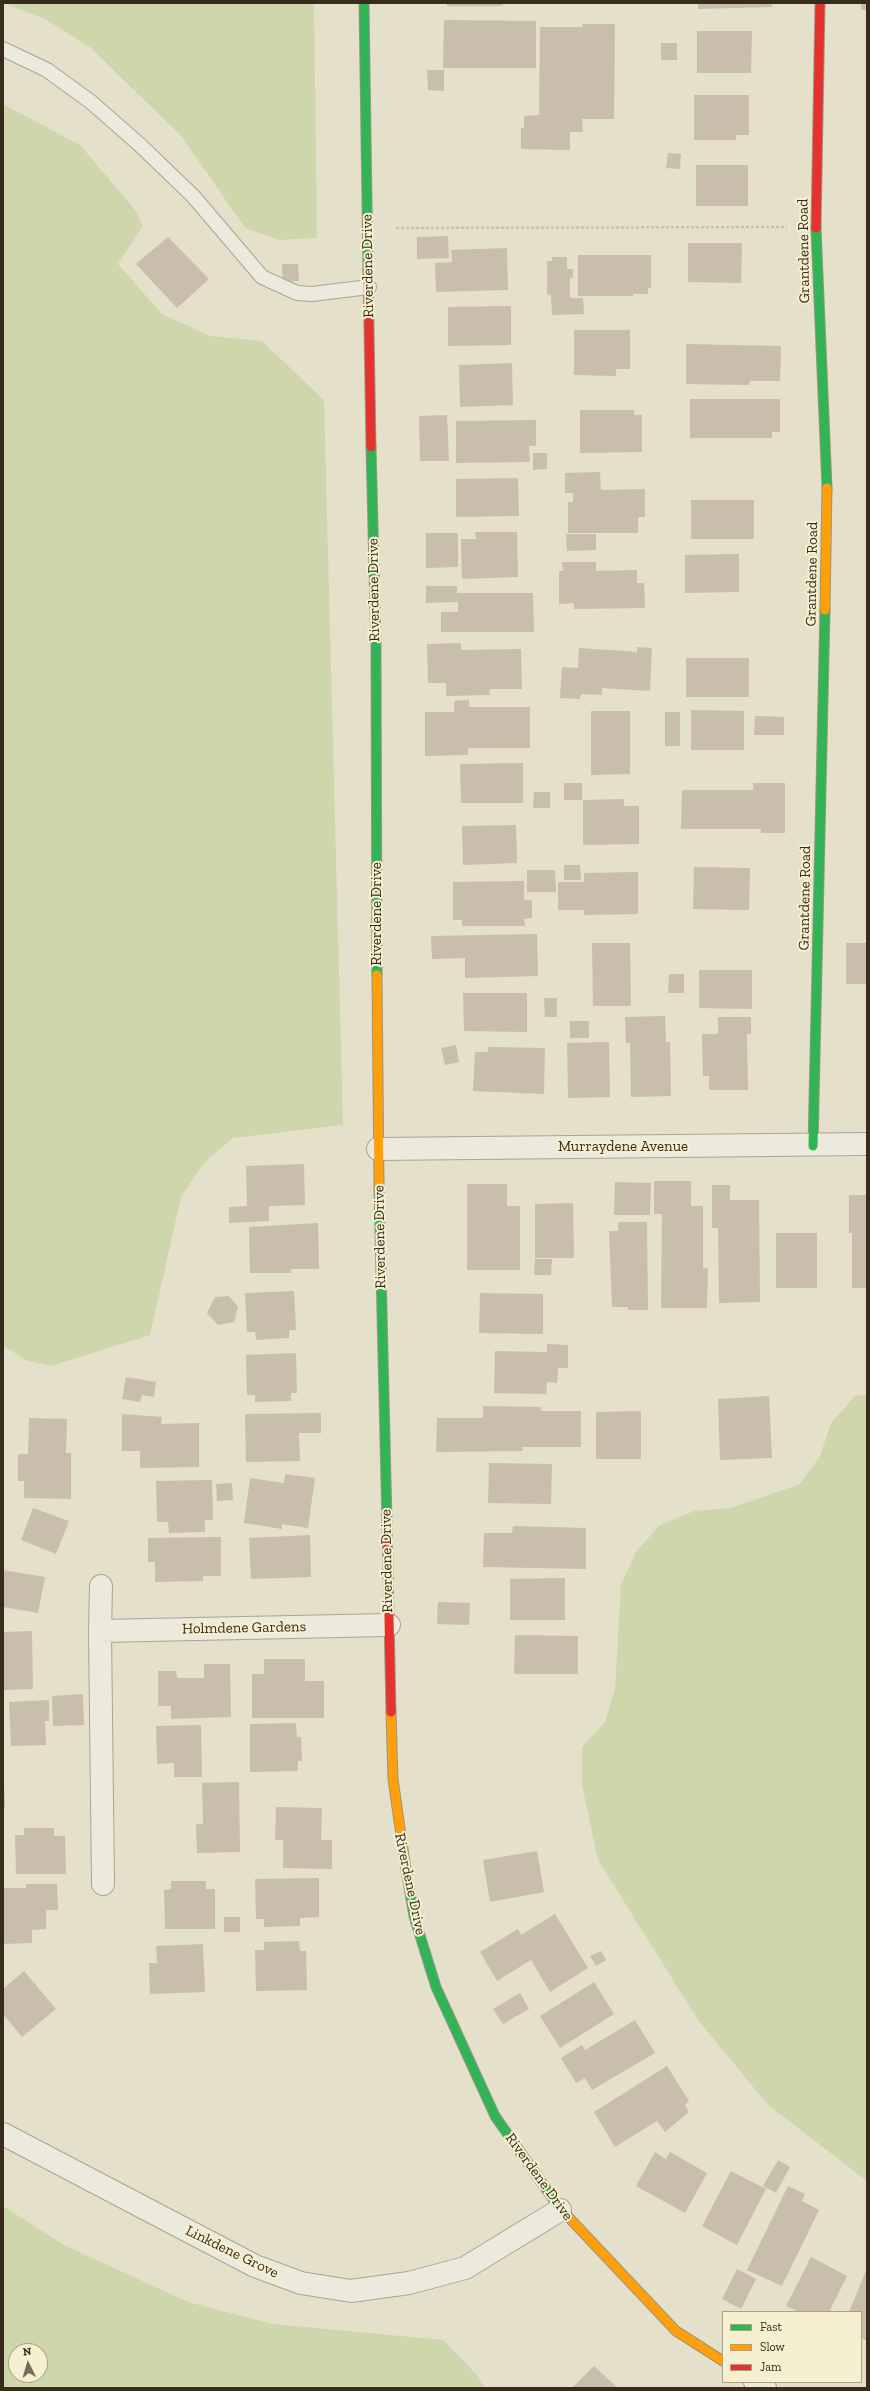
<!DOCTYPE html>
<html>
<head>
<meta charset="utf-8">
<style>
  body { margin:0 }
  #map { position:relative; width:870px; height:2391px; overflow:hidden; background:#e4e0ca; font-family:"Zilla Slab",serif }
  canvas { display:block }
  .frame { position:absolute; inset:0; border:4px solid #382d1c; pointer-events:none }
  .legend { position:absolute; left:722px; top:2311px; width:140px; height:72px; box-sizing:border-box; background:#f6f0d0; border:1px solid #aaa288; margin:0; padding:5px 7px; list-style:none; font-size:12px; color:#382d1c }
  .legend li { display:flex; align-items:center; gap:8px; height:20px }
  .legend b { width:20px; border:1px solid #aaa288 }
  .north { position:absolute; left:8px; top:2343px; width:40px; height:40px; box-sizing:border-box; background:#f6f0d0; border:1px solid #aaa288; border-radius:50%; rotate:355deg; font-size:11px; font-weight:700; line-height:16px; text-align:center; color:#382d1c }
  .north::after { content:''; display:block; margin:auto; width:14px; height:18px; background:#746c59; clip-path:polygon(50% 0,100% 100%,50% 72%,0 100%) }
</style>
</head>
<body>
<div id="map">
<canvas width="870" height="2391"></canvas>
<div class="frame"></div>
<ul class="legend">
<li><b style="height:5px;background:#30b455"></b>Fast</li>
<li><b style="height:5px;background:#ff9f0a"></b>Slow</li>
<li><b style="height:5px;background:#e5322d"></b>Jam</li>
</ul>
<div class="north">N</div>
</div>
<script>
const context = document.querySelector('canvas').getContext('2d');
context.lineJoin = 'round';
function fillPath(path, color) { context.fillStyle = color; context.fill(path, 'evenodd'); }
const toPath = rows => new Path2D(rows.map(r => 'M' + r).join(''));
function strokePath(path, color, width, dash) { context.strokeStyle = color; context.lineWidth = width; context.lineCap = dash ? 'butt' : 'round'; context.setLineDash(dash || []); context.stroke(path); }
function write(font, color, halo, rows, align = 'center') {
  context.font = font + ' "Zilla Slab",serif'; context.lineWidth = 4; context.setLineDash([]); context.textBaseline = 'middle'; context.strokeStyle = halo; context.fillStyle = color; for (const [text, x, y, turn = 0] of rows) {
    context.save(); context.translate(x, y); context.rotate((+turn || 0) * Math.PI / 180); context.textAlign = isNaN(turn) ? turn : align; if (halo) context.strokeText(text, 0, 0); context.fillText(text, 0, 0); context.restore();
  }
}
fillPath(toPath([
  [3,3,314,3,317,238,279,240,245,228,182,137,91,48,45,19],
  [3,104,80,145,136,211,143,226,118,264,162,314,210,336,262,341,324,400,343,1125,233,1138,204,1163,181,1197,150,1335,51,1366,25,1360,3,1345],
  [867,1394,867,2181,768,2105,698,2020,598,1860,582,1785,582,1747,605,1722,615,1689,621,1584,636,1552,660,1525,694,1511,731,1508,800,1484,820,1456,831,1423,855,1396],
  [3,2206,64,2245,188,2302,273,2324,443,2340,477,2375,485,2388,3,2388],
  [16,2351,40,2351,40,2375,16,2375]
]), '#d0d6ac');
fillPath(toPath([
  [447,3,502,3,503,6,447,6],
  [698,3,772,3,772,7,698,9],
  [861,3,867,3,867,10,861,10],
  [444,20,536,21,536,68,443,68],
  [582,24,615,24,614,119,582,119,583,132,570,132,570,150,521,149,521,128,524,128,524,116,539,115,540,27,583,27],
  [697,31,752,31,751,73,697,73],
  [661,43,677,43,677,60,661,60],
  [427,70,444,70,444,91,428,90],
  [694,95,749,95,749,135,736,135,736,140,694,140],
  [668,153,681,154,680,169,666,168],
  [696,165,748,165,748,206,696,206],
  [448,236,449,258,417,259,417,237],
  [168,237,209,279,177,308,136,264],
  [688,243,742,243,741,283,688,282],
  [507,248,508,290,436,292,435,263,452,262,451,250],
  [578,255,651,255,651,288,648,288,648,294,633,294,633,296,578,296],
  [552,257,567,257,567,269,573,269,573,278,570,278,570,298,583,298,584,314,552,315,551,295,547,294,547,261,552,261],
  [282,264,298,264,299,281,283,282],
  [511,306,511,345,448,346,448,307],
  [574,330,630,330,630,369,616,369,616,376,574,375],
  [686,344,781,346,780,381,750,381,749,385,686,384],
  [512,363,513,405,460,407,459,365],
  [690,399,780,399,780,432,772,432,772,438,690,438],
  [580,410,634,410,634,415,642,415,642,452,580,453],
  [447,415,449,461,420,461,419,416],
  [536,420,536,446,529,446,530,462,456,463,456,421],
  [533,453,547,453,547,469,533,470],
  [600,472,601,490,645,489,645,517,638,517,638,533,568,533,568,502,573,502,573,493,565,493,565,473],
  [518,478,519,516,456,517,456,479],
  [691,500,754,500,754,539,691,539],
  [475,532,517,532,518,577,462,579,461,539,476,539],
  [426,533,458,533,458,567,426,568],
  [566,534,596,534,596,550,567,551],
  [739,554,739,592,685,593,685,555],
  [562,562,596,562,596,571,637,570,637,583,644,583,645,608,574,609,574,603,559,604,559,571,563,571],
  [426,586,457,586,457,593,533,593,534,632,441,632,441,612,458,612,458,602,426,603],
  [461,643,461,650,521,649,522,689,489,689,490,695,446,696,446,683,428,683,427,644],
  [637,647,652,648,650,691,602,688,602,695,581,694,580,699,560,698,562,667,578,668,579,648,637,652],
  [686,658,749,658,749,697,686,697],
  [469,700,469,707,530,707,530,748,468,748,468,755,425,756,425,712,454,712,454,701],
  [691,710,744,711,744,750,691,750],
  [591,711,630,711,630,774,591,775],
  [665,712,680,712,680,746,665,746],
  [755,716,784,717,784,735,754,735],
  [523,763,523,803,461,803,460,764],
  [564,783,582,783,582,800,564,800],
  [753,783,785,783,785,833,761,833,761,829,681,829,682,790,753,790],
  [534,792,550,792,550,808,533,808],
  [624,799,624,806,639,806,639,844,583,845,583,800],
  [516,825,517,863,463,865,462,826],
  [564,865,580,865,581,880,564,880],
  [694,867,750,868,749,910,693,909],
  [527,870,555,870,556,892,527,892],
  [638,872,638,914,584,915,584,910,558,910,558,882,584,882,584,873],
  [524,881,524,900,532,900,532,918,524,919,525,926,462,926,462,920,453,920,453,882],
  [537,934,538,976,465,978,465,958,432,959,431,936],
  [592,943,630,943,631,1006,593,1006],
  [846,943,867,943,867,984,846,984],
  [699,970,752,970,752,1009,699,1008],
  [669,974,684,974,684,993,668,993],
  [463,993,527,993,527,1032,464,1031],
  [544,998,557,998,557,1017,545,1017],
  [665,1016,666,1042,670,1042,671,1096,631,1097,630,1043,626,1043,625,1017],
  [718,1017,751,1017,751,1034,747,1034,748,1090,709,1090,709,1076,703,1076,702,1034,718,1034],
  [570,1021,589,1021,589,1038,570,1038],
  [609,1042,610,1097,568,1098,567,1043],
  [456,1045,459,1062,445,1065,441,1048],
  [488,1047,545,1048,544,1094,473,1091,475,1052,488,1052],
  [304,1164,305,1205,269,1206,269,1221,229,1223,229,1207,247,1206,246,1166],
  [654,1181,691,1181,691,1206,703,1206,703,1268,708,1268,707,1308,661,1308,662,1214,654,1214],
  [615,1182,651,1183,650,1215,614,1215],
  [467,1184,507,1184,507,1206,520,1206,520,1270,467,1270],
  [712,1185,730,1185,730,1200,759,1200,760,1302,719,1303,718,1228,712,1228],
  [849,1195,867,1195,867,1288,852,1288,852,1233,849,1233],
  [573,1203,574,1258,535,1258,535,1204],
  [618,1222,647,1222,648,1310,628,1310,628,1307,612,1307,609,1231,618,1231],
  [318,1223,319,1269,291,1269,291,1273,250,1273,249,1227],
  [776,1233,817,1233,817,1288,776,1288],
  [535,1259,552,1259,551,1275,534,1275],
  [294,1291,296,1330,289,1330,289,1338,256,1340,255,1332,247,1332,245,1293],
  [480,1293,543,1294,543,1334,479,1333],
  [229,1296,238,1307,234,1322,218,1325,207,1313,215,1297],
  [547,1344,568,1345,568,1368,558,1368,557,1383,547,1382,546,1394,494,1393,495,1351,547,1352],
  [296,1353,297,1393,291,1393,291,1401,255,1402,255,1395,247,1395,246,1355],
  [126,1377,156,1382,154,1397,142,1395,140,1402,122,1399],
  [769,1396,772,1458,720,1460,718,1399],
  [483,1406,541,1407,541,1411,581,1411,581,1447,522,1447,523,1451,436,1452,437,1418,483,1418],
  [641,1411,641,1459,596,1459,596,1412],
  [321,1413,321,1433,299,1433,300,1461,246,1462,245,1414],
  [122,1414,162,1417,161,1424,199,1423,199,1467,140,1468,140,1451,122,1451],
  [29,1418,67,1419,66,1453,71,1453,71,1499,24,1498,24,1481,18,1481,18,1454,28,1454],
  [489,1463,552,1464,551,1504,488,1503],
  [285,1474,315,1478,308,1528,282,1524,282,1529,244,1523,250,1478,284,1483],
  [212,1480,213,1520,205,1520,205,1532,169,1533,168,1522,157,1522,156,1481],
  [232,1483,233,1500,217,1501,216,1484],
  [33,1508,69,1521,56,1554,21,1540],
  [513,1526,586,1528,586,1569,483,1567,484,1533,512,1533],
  [310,1535,311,1577,251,1579,249,1538],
  [221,1537,221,1576,203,1576,203,1581,155,1582,155,1562,148,1562,148,1538],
  [3,1570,45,1577,38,1613,3,1607],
  [565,1578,565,1620,510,1620,510,1579],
  [438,1602,470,1603,469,1625,437,1624],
  [32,1631,33,1689,3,1690,3,1632],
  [515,1635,578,1636,578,1674,514,1674],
  [264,1659,305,1659,305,1681,324,1681,324,1718,252,1718,252,1674,264,1674],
  [204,1664,230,1664,231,1717,171,1719,171,1706,158,1706,158,1671,176,1671,177,1678,204,1678],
  [83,1694,84,1725,53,1726,52,1696],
  [49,1700,49,1721,45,1721,46,1745,11,1746,9,1702],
  [296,1723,297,1737,301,1737,302,1761,298,1761,298,1771,250,1772,250,1724],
  [201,1725,202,1777,174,1777,174,1763,157,1764,156,1726],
  [3,1759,5,1808,3,1808],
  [239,1782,240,1852,197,1853,196,1824,203,1824,202,1783],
  [276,1807,322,1808,321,1840,332,1840,332,1869,283,1868,283,1840,275,1840],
  [24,1828,54,1828,54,1836,65,1836,66,1874,16,1874,15,1835,24,1835],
  [537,1851,544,1892,490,1902,483,1860],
  [319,1878,319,1917,300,1918,300,1926,264,1927,264,1919,256,1919,255,1879],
  [171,1881,206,1881,206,1889,215,1889,215,1929,165,1929,164,1890,171,1889],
  [26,1884,57,1884,58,1910,46,1910,46,1929,32,1930,32,1943,3,1944,3,1888,26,1888],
  [555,1914,588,1968,550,1992,531,1960,497,1981,480,1952,518,1929,521,1935],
  [224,1917,240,1917,240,1932,224,1932],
  [299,1941,300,1951,306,1951,307,1990,256,1991,255,1950,264,1950,264,1942],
  [203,1944,205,1992,150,1994,149,1963,157,1963,156,1946],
  [601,1951,606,1960,596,1966,590,1956],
  [24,1971,56,2009,22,2037,3,2014,3,1989],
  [594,1982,614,2014,560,2048,540,2016],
  [520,1993,529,2009,503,2024,493,2009],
  [635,2020,655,2053,592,2090,585,2078,576,2083,561,2058,582,2045,585,2050],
  [667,2066,689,2101,685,2105,689,2112,665,2132,657,2121,615,2147,594,2112],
  [655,2152,666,2159,670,2152,707,2173,685,2213,636,2186],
  [778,2160,790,2167,776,2193,763,2186],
  [731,2171,766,2189,737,2245,702,2226],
  [788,2186,805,2194,802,2201,819,2210,782,2286,747,2270],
  [811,2257,847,2276,829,2312,799,2312,786,2306],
  [867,2268,867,2341,861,2338,861,2312,849,2312],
  [737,2269,756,2279,741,2309,722,2299],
  [594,2366,618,2388,572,2388]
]), '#c8beab');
const lane = toPath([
  [3,49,47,70,91,102,140,145,193,196,262,277,297,293,312,294,369,287]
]);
const street = toPath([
  [378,1149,867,1144],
  [101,1586,100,1631,103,1884],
  [100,1631,389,1625],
  [3,2134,255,2266,301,2283,351,2291,409,2283,465,2268,560,2210],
  [755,2382,765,2388]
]);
const fast = toPath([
  [364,3,368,270],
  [816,228,827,488],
  [371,447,376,648,377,975],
  [813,1146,825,610],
  [379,1187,387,1523],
  [406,1870,414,1916,436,1987,495,2116,558,2206]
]);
const slow = toPath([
  [825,610,827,488],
  [377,975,379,1187],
  [391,1712,393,1779,406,1870],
  [558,2206,676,2331,723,2361]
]);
const jam = toPath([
  [816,228,820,3],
  [368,270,371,447],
  [387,1523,391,1712]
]);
strokePath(lane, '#a9a494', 16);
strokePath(street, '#a9a494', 24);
strokePath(fast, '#999484', 11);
strokePath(slow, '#999484', 11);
strokePath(jam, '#999484', 11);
strokePath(toPath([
  [396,228,787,227]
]), '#c5c1b3', 2.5, [3, 2]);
strokePath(lane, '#ece9dd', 14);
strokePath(street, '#ece9dd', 22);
strokePath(fast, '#30b455', 9);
strokePath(slow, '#ff9f0a', 9);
strokePath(jam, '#e5322d', 9);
write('15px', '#382d1c', '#f6f0d0', [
  ["Grantdene Road",804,251,-91],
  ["Riverdene Drive",368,266,-91],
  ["Grantdene Road",812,574,-89],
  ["Riverdene Drive",374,590,-91],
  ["Grantdene Road",805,898,-89],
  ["Riverdene Drive",377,914,-90],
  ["Murraydene Avenue",623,1147],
  ["Riverdene Drive",380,1237,-91],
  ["Riverdene Drive",387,1561,-91],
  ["Holmdene Gardens",244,1628,-1],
  ["Riverdene Drive",410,1884,78],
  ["Riverdene Drive",539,2177,54],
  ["Linkdene Grove",232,2252,26]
]);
</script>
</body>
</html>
